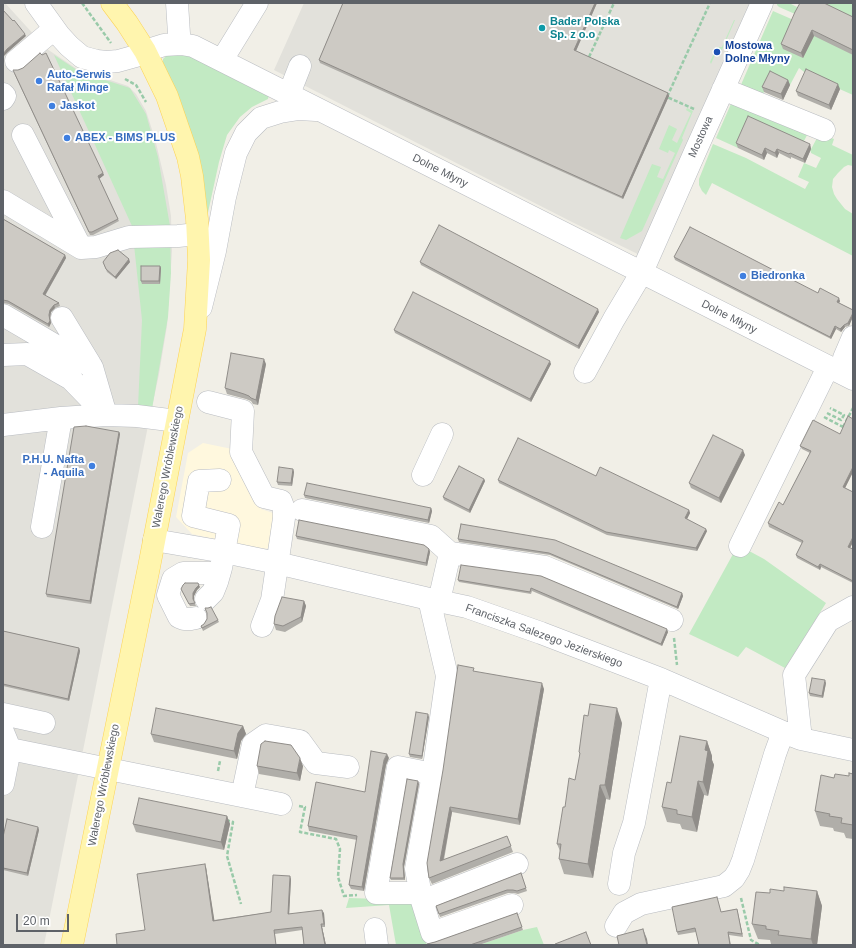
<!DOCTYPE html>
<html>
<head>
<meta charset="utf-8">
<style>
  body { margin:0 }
  #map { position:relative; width:856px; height:948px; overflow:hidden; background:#f1efe7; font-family:Arial,sans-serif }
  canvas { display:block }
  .frame { position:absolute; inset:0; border:4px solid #5e6268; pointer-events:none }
  .scale { position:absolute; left:16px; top:914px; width:53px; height:18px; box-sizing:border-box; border:2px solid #5e6268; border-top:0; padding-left:5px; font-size:12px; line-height:14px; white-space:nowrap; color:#5e6268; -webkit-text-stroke:3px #fff; paint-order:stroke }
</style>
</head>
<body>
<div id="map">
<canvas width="856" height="948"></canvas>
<div class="frame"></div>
<div class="scale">20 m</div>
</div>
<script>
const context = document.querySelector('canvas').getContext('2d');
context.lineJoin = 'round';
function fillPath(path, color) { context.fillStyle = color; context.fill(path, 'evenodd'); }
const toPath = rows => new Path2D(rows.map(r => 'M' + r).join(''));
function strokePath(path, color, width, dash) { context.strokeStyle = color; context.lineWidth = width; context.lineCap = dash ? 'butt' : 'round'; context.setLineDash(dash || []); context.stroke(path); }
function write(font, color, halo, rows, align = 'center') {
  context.font = font + ' Arial,sans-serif'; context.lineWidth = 4; context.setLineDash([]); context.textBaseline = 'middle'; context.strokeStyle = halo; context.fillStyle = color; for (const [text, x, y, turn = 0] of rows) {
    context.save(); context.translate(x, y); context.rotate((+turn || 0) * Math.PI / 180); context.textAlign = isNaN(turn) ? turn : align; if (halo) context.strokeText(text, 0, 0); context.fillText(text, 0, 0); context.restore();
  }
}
fillPath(toPath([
  [203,443,237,450,239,473,261,509,273,513,278,520,273,548,261,549,192,534,176,517,188,453]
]), '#fff8de');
fillPath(toPath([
  [3,3,5,3,47,49,77,69,128,86,136,94,146,111,155,139,166,185,171,216,172,251,167,326,159,374,148,426,44,945,3,945],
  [304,3,762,3,648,259,572,222,274,70]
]), '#e2e1db');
fillPath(toPath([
  [777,3,789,3,819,18,818,24,779,7,777,5],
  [826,3,853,3,853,17,826,4],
  [773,11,812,28,853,55,853,95,808,75,799,68,790,85,772,76,762,96,740,87],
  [734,20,735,20,722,50,718,48,711,64,710,62,717,47,722,47],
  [189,54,269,95,268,99,252,107,240,117,227,135,219,162,207,217,163,63,163,59,167,55],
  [54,55,80,72,130,88,146,114,158,157,170,226,171,273,168,317,152,409,138,407,142,320,132,226],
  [734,97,834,139,832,145,853,155,853,166,848,165,844,167,838,173,833,179,832,187,834,194,837,199,845,209,853,214,853,256,712,183,706,195,702,191,699,185,699,179,713,144,746,158,805,189,809,182,798,177,804,163,816,168,821,158,811,153,811,152,810,151,817,138,808,133,802,145,738,148,716,138],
  [687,108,693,111,682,138,683,140,642,231,626,240,620,238,652,164,661,167,657,177,663,179,675,153,669,150,668,153,659,149,669,125,677,129,672,140,677,143,691,113,686,110],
  [738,545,764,559,826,603,785,668,746,647,738,657,689,634],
  [349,898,412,900,427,945,396,945,389,905,346,908],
  [537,927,544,945,479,945,523,930]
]), '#c2eac3');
const minor = toPath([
  [36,3,59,35,69,46,82,57,97,61,107,62,118,61,136,56,145,51,164,45,181,44,193,46,853,379],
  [177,3,179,34,181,44],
  [222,60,257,3],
  [16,61,54,29],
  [723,89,824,130],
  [3,94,5,96,3,99],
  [289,94,300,66],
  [23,135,81,248],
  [3,201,81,248,96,247,129,237,178,236,198,234],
  [201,307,215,251,225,197,236,153,246,133,261,118,280,112,299,109,316,110],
  [3,315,92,367,106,415],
  [62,318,90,364],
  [3,355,27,354,71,379,104,413],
  [585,372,614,319,642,272,695,152,762,3],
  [842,373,844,358,853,337],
  [208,402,243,411,241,452,264,497,281,501,284,509,284,518,272,600,262,626],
  [3,425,61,418,106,415,137,416,177,421],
  [423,475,442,434],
  [302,510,431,536,450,553,545,567,672,620],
  [42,527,61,418],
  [154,540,224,552,277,563,429,599,467,607,541,633,661,679,783,732,801,739,853,750],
  [740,546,828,367],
  [206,599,213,592,217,582,221,568,229,525,193,516,199,481,220,480],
  [429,599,447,676,433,774,416,869,422,901,432,933,512,905],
  [439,601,450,553],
  [196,618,191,619,184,619,179,617,168,595,173,579,183,573,214,573,221,568],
  [3,714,44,723],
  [3,732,10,749,3,784],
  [801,739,794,675,828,621,853,607],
  [10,749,281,804],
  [242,796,253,744,266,735,300,741,316,763,348,767],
  [619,884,624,853,634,823,661,679],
  [420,893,376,893,398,767,433,774],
  [422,901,517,864],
  [616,926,624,913,641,904,724,886,734,878,739,870,743,860,775,754,783,732],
  [375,929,377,945]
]);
const major = toPath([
  [72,945,149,567,195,329,199,260,197,219,192,176,188,157,167,96,145,51,127,23,112,3]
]);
strokePath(minor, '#b9bcc1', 23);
strokePath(major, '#fdd354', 23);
strokePath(toPath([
  [82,3,111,43],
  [589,57,614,3],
  [125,79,136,85,146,102],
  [694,109,667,97,710,3],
  [827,413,841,420,844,415,830,408],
  [824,417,845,428],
  [843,427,853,408],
  [674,638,677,665],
  [218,771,220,761],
  [299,806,305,807,300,832,336,839,340,849,338,877,344,896,357,895],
  [226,820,233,822,227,856,241,904],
  [741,898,751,940,760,945]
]), '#99caa9', 2.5, [4, 2]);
strokePath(minor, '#fff', 22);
strokePath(major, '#fff5ae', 22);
fillPath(toPath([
  [343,3,597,3,576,51,668,93,669,96,623,199,320,63,319,60],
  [826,4,853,17,853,55,814,36,803,58,783,49,781,44],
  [14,73,103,173,104,175,99,179,119,221,93,235,90,235],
  [788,80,790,85,783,100,764,92,762,87],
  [840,89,831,110,798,96,796,91],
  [736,143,810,144,811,149,805,163,791,157,791,159,779,153,777,158,767,153,764,160,738,148],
  [3,219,65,255,66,258,45,296,59,303,60,306,55,308,51,312,50,318,51,323,49,327,9,304,3,303],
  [674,257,818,293,840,301,839,303,853,310,849,326,845,327,841,332,836,329,831,339,675,260],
  [103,262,130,262,116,279,107,272],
  [420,262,599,312,579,349,421,265],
  [160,266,161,268,160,284,142,284,141,281],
  [394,330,551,364,531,402,395,333],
  [266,364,258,405,253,404,251,401,246,399,227,394,225,388],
  [853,419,853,472,845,488,853,492,853,542,850,548,853,549,853,583,821,567,820,570,797,558,796,555,802,543,769,527,768,523,783,505,810,453,802,449,800,446,840,434],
  [119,432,120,434,91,604,47,597,46,594],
  [745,455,721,503,691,488,689,483],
  [293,469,294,472,292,486,278,485,277,482],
  [596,476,689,510,690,513,687,519,707,531,697,551,607,535,499,483,498,480],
  [484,479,485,481,470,513,444,500,443,497],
  [304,495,431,508,432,511,429,523,305,498],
  [461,524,682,593,683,596,678,609,550,555,459,542,458,539],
  [296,536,429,549,430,552,427,566,297,539],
  [541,576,668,632,662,646,532,591,531,594,459,582,458,580],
  [200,587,197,590,194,596,194,601,196,606,190,606,181,589],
  [304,601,306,606,302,622,285,632,276,630,274,624],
  [218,620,219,622,203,631,201,626],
  [3,631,79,648,80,651,69,701,3,686],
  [475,672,544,689,520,825,452,812,444,860,507,836,513,852,432,884,429,878],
  [826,683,823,698,810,696,809,693],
  [429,717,422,759,410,757,409,754],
  [622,723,610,800,606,799,593,878,564,874,559,859,560,851,557,844,565,807,575,780,580,755,579,752],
  [243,726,246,734,241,741,237,759,154,742,151,734],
  [707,741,712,756,712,760,714,765,708,796,704,795,697,832,682,829,680,824,667,822,662,807,671,783],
  [389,758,386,765,364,891,351,889,349,885,357,840,309,831,308,826,365,792],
  [257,766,303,766,300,781,259,774],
  [853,774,853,839,846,838,844,833,834,831,833,828,820,826,815,811,834,778,849,776],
  [419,784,404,867,405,880,391,880,390,878],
  [227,816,230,824,224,850,136,832,133,824],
  [38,827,39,830,28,876,3,870,3,837],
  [206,867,214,920,271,912,291,879,289,914,324,913,325,927,322,927,326,945,304,945,302,930,275,934,276,945,117,945,145,930],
  [521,873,527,891,518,894,514,893,508,893,440,917,436,906],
  [784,891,817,891,822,906,817,945,780,945,771,944,770,940,758,939,752,924,770,893],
  [717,897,721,912,737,909,743,937,729,935,731,945,699,945,696,932,678,935,677,932],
  [517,913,523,930,479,945,427,945]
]), '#b0aea9');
fillPath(toPath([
  [595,3,597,3,575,53,574,50],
  [812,30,814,36,803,58,801,53],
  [25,34,26,36,8,52,4,56,4,62,3,63,3,54,7,49],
  [788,80,790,85,783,100,781,94],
  [838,84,840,89,831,110,829,105],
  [668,93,669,96,623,199,622,197],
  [810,144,811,149,805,163,803,159],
  [765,148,767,153,764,160,762,155],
  [777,149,779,153,777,158,775,153],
  [103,173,104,175,99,179,98,176],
  [65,255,66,258,44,297,43,294],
  [129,259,130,262,116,279,115,277],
  [160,266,161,268,160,284,159,281],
  [839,298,840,301,838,305,837,302],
  [54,305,55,308,51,312,50,318,51,323,49,327,48,324,50,310],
  [598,309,599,312,579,349,578,346],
  [853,313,853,317,849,326,848,323],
  [844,325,845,327,841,332,840,329],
  [835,326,836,329,831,339,830,337],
  [264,359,266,364,258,405,256,400],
  [550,361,551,364,531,402,530,399],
  [119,432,120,434,91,604,90,601],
  [743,450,745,455,721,503,719,498],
  [853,467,853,472,844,490,843,487],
  [293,469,294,472,292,486,291,483],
  [484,479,485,481,470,513,469,510],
  [431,508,432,511,429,523,428,520],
  [689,510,690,513,686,521,685,518],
  [706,529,707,531,697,551,696,548],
  [853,537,853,542,849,550,848,547],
  [429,549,430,552,427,566,426,563],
  [820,564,821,567,820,570,818,567],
  [199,585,200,587,197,590,194,596,194,602,193,599,193,593,196,588],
  [682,593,683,596,678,609,677,607],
  [304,601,306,606,302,622,301,617],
  [667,629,668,632,662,646,661,644],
  [79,648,80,651,69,701,68,699],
  [825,680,826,683,823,698,822,696],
  [542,683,544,689,520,825,518,819],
  [617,708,622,723,610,800,605,785],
  [428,714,429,717,422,759,422,756],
  [243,726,246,734,241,741,237,759,234,751,238,733],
  [707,741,712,756,712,760,714,765,708,796,703,782,705,750],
  [387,754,389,758,386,765,364,891,362,887,384,760],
  [300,758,303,766,300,781,297,773],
  [418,781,419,784,404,867,405,880,404,878,403,864],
  [698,781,704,795,697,832,692,817],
  [600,785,606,799,593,878,588,864],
  [450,807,452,812,442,867,440,861],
  [227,816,230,824,224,850,221,842],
  [38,827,39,830,28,876,27,873],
  [205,864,206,867,215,924,213,921],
  [290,876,291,879,289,917,288,914],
  [817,891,822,906,817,945,813,945,811,939],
  [737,909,738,913,743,937,742,934],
  [322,910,324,913,325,927,324,924],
  [321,924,322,927,326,945,325,945],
  [643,929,647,939,648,945,647,945]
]), '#908d89');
const building = toPath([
  [343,3,595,3,574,50,668,93,622,197,319,60,343,3],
  [800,3,824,3,853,17,853,50,812,30,801,53,781,44,795,12,800,3],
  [3,10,13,21,14,20,25,34,7,49,3,54,3,57,3,10],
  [40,53,42,55,46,53,103,173,98,176,118,219,92,232,89,232,13,70,18,70,23,68,40,53],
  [806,69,838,84,829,105,796,91,806,69],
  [770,71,788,80,781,94,762,87,770,71],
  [748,116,810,144,803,159,790,153,789,154,777,149,775,153,765,148,762,155,736,143,748,116],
  [3,219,65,255,43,294,59,303,54,305,50,310,49,315,50,321,48,324,8,301,3,300,3,219],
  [439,225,598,309,578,346,420,262,439,225],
  [690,227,818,293,820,288,839,298,837,302,853,310,853,313,848,323,844,325,840,329,835,326,830,337,674,257,690,227],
  [118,250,129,259,115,277,106,269,103,262,110,253,118,250],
  [141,266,160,266,159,281,141,281,141,266],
  [413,292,550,361,530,399,394,330,413,292],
  [231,353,264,359,256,400,251,398,249,396,244,394,225,388,231,353],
  [848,416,853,419,853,467,843,487,853,492,853,537,848,547,853,549,853,581,820,564,818,567,796,555,803,541,768,523,779,502,783,505,811,451,800,446,813,420,840,434,848,416],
  [86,426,119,432,90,601,46,594,74,427,86,426],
  [713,435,743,450,719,498,689,483,713,435],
  [518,438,596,476,600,467,689,510,685,518,706,529,696,548,606,532,498,480,518,438],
  [459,466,484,479,469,510,443,497,459,466],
  [279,467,293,469,291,483,277,482,279,467],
  [307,483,431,508,428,520,304,495,307,483],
  [299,520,424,545,429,549,426,563,296,536,299,520],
  [461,524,555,540,682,593,677,607,549,553,458,539,461,524],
  [461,565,541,576,667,629,661,644,531,588,530,592,458,580,461,565],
  [185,583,198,583,199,585,196,588,193,593,193,599,195,603,189,604,181,589,183,585,185,583],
  [282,597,304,601,301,617,283,626,274,624,275,616,282,597],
  [211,607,218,620,202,628,201,626,204,624,207,619,207,613,205,608,208,608,211,607],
  [3,631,79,648,68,699,3,684,3,631],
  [458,665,474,668,473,671,542,683,518,819,450,807,440,861,507,836,511,846,429,878,427,863,443,770,458,665],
  [812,678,825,680,822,696,809,693,812,678],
  [590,704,617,708,605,785,600,785,588,864,559,859,561,844,557,844,563,807,565,807,569,778,575,780,580,753,579,752,584,715,588,716,590,704],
  [156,708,243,726,238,733,234,751,151,734,156,708],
  [416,712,428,714,422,756,409,754,416,712],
  [680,736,707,741,705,750,708,751,703,782,698,781,692,817,677,814,677,810,662,807,667,782,671,783,680,736],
  [265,741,291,745,300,758,297,773,257,766,261,744,265,741],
  [371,751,387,754,384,760,362,887,349,885,357,836,308,826,316,782,365,792,371,751],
  [849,773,853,774,853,825,841,823,842,818,829,816,830,814,815,811,821,775,834,778,835,774,849,776,849,773],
  [407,779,418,781,403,864,404,878,390,878,407,779],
  [139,798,227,816,221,842,133,824,139,798],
  [7,819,38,827,27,873,3,868,3,837,7,819],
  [205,864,213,921,271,912,273,875,290,876,288,914,322,910,324,924,321,924,325,945,304,945,302,927,274,930,276,945,117,945,116,934,145,930,137,874,205,864],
  [521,873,526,888,517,891,513,890,507,890,439,914,436,906,521,873],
  [784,887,817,891,811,939,778,935,779,931,766,929,766,926,752,924,756,892,770,893,770,889,784,891,784,887],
  [717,897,721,912,737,909,742,934,728,932,730,945,699,945,695,928,677,932,672,907,717,897],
  [517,913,522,927,470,945,427,945,427,944,435,942,517,913],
  [643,929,647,945,619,945,617,936,643,929],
  [586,932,591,945,556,945,555,944,586,932]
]);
fillPath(building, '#cdcac4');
strokePath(building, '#908d89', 1);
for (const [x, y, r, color] of [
  [542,28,4,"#0f9aa8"],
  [717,52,4,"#1a4fb4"],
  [39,81,4,"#3f7fe0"],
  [52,106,4,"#3f7fe0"],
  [67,138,4,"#3f7fe0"],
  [743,276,4,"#3f7fe0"],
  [92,466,4,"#3f7fe0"]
]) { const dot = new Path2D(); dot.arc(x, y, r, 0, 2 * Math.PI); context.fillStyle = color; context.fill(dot); strokePath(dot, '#fff', 1.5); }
write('bold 11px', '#0d838f', '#fff', [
  ["Bader Polska",550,22],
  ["Sp. z o.o",550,35]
], 'left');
write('bold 11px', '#164399', '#fff', [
  ["Mostowa",725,46],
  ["Dolne Młyny",725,59]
], 'left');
write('bold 11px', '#366cbe', '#fff', [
  ["Auto-Serwis",47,75],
  ["Rafał Minge",47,88],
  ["Jaskot",60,106],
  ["ABEX - BIMS PLUS",75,138],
  ["Biedronka",751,276],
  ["P.H.U. Nafta",84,460,"right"],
  ["- Aquila",84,473,"right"]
], 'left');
write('11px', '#5e6268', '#fff', [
  ["Mostowa",701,137,-66],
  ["Dolne Młyny",440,171,27],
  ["Dolne Młyny",729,317,27],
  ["Walerego Wróblewskiego",168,467,-79],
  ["Franciszka Salezego Jezierskiego",544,636,20],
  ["Walerego Wróblewskiego",104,785,-79]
]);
</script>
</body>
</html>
